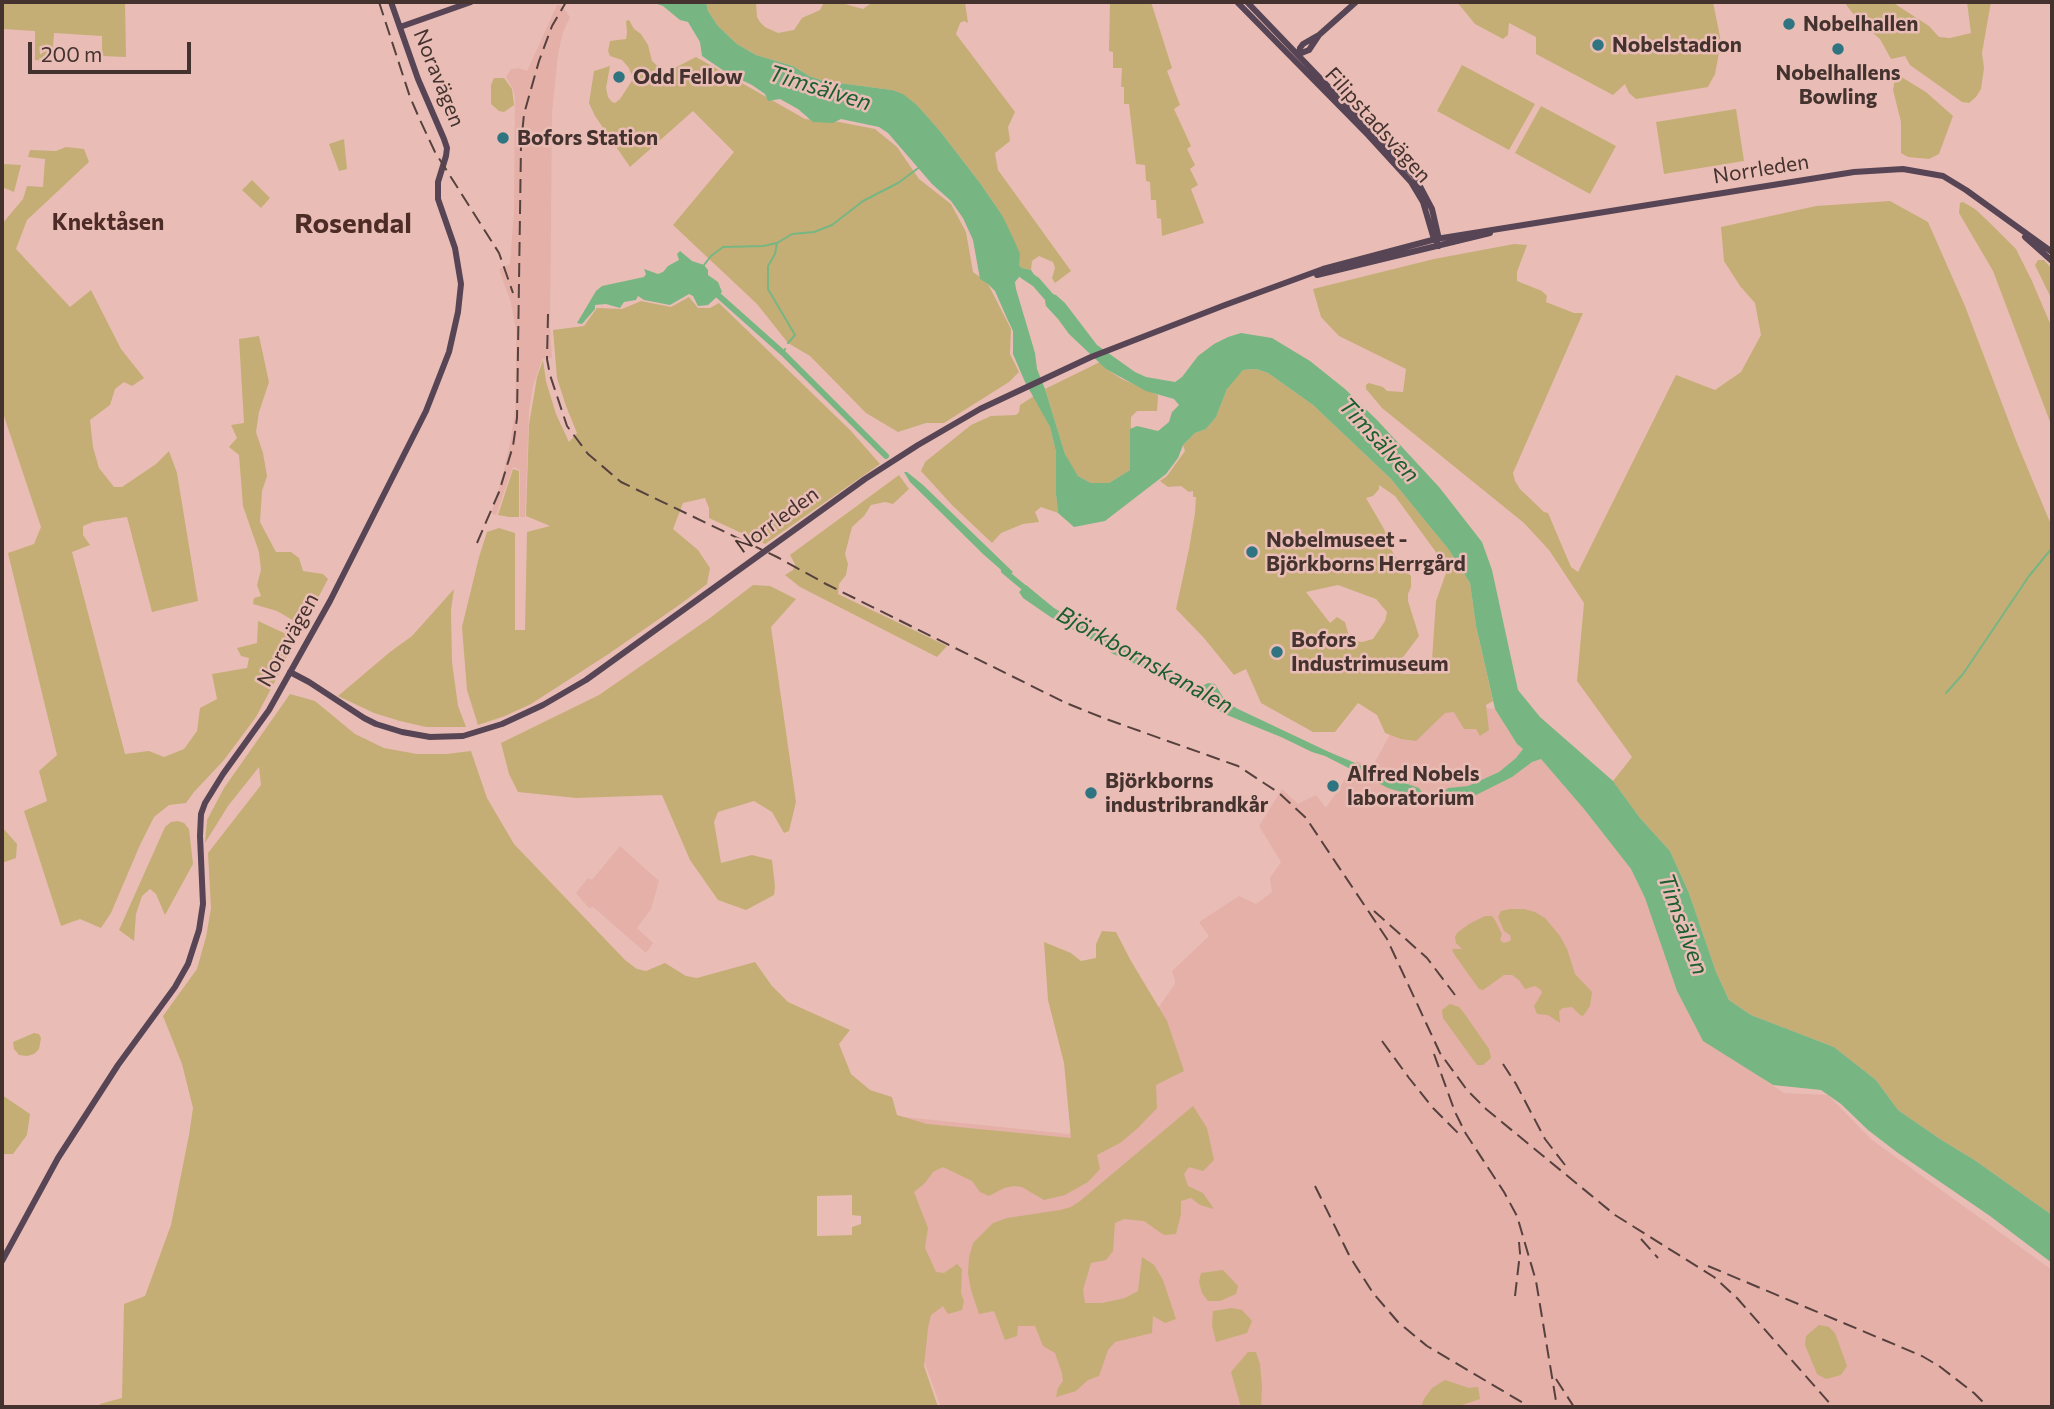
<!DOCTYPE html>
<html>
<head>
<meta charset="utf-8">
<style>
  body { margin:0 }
  #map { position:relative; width:2054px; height:1409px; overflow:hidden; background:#e9bdb5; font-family:Commissioner,sans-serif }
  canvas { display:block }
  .frame { position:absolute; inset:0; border:4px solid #44322f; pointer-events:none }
  .scale { position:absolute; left:28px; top:42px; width:163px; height:32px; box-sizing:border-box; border:4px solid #44322f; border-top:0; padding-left:9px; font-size:21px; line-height:24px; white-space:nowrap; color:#44322f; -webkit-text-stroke:5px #e9bdb5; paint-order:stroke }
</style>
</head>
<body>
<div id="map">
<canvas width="2054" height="1409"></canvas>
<div class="frame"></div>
<div class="scale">200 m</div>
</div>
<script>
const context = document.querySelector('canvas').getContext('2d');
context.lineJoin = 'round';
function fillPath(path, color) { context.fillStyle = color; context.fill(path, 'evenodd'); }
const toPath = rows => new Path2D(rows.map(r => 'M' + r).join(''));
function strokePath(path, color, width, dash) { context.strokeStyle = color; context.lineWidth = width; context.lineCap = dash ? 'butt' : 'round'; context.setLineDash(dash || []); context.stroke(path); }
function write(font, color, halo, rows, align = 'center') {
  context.font = font + ' Commissioner,sans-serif'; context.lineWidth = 5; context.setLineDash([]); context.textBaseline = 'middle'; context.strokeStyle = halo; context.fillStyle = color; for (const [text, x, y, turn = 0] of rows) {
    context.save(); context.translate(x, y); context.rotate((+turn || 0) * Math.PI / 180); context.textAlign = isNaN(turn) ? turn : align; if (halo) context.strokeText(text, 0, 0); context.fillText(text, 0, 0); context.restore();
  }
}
fillPath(toPath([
  [557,5,561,5,570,17,563,32,558,54,552,112,550,328,552,358,542,359,533,386,529,410,525,517,520,517,520,470,513,467,496,515,491,513,502,479,511,438,515,411,516,367,516,330,511,303,499,269,510,264,514,212,515,97,513,89,506,77,511,69,519,68,527,71],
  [1410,699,1495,709,1517,744,1523,749,1516,758,1499,772,1468,786,1448,788,1442,797,1447,799,1457,799,1532,762,1541,759,1584,809,1631,869,1645,898,1677,991,1703,1041,1735,1060,1784,1093,1828,1095,1872,1140,2052,1270,2052,1407,941,1407,914,1334,895,1189,904,1117,1069,1134,1175,984,1175,980,1172,971,1209,936,1199,922,1239,896,1256,904,1272,892,1270,878,1281,862,1259,826,1282,789,1298,804,1316,795,1326,808,1357,761,1372,767],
  [620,846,659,881,651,909,637,928,653,943,646,953,593,907,589,908,576,893,588,878,592,880]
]), '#e4b0a7');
fillPath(toPath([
  [6,2,125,2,126,57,102,56,102,36,54,33,52,61,35,60,35,31,2,29,2,3],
  [706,2,756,2,757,17,760,22,765,27,778,33,794,30,802,18,820,10,824,2,838,2,863,9,871,3,887,2,965,2,968,23,964,21,960,23,956,34,1015,112,1008,127,1010,141,995,153,998,170,1071,271,1055,283,1052,278,1055,268,1053,262,1039,256,1032,261,1031,270,1022,268,1019,265,1002,215,980,183,940,131,917,105,903,95,892,90,824,81,809,76,793,66,756,55,737,44,718,26,708,11],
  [1110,2,1151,2,1172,68,1167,71,1180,105,1174,109,1191,146,1187,149,1195,165,1190,169,1198,185,1191,189,1204,223,1162,236,1161,219,1157,218,1156,200,1151,200,1150,182,1146,181,1145,165,1136,164,1129,104,1124,104,1124,87,1121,87,1122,68,1113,68,1113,52,1109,51],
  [1457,2,1713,2,1721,42,1715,74,1708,87,1636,99,1629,93,1625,84,1613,95,1536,54,1536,37,1509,23,1508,35,1503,39,1475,24],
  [1844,2,1892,2,1929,26,1939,37,1950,38,1971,33,1967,2,1991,2,1982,53,1984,68,1981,89,1976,97,1969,103,1962,102,1910,65,1905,56,1891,59,1880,39,1858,20],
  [629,20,634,29,641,34,648,45,652,61,665,73,696,57,805,119,839,122,875,129,897,147,919,179,951,204,966,232,973,272,987,282,1011,329,1010,354,1019,372,1009,382,944,423,926,423,898,432,866,413,810,356,788,343,757,304,673,225,734,152,693,111,630,167,595,116,589,103,594,71,610,66,606,88,608,97,612,102,615,103,620,99,633,79,629,68,622,60,610,56,608,51,610,41,626,39,627,33,626,21],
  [1462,65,1535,104,1509,150,1437,111],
  [1898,75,1926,92,1953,116,1939,154,1929,159,1908,157,1901,153,1901,122,1893,90,1895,79],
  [494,78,504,78,512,89,514,105,504,112,499,111,491,104,491,85],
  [1541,106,1616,146,1590,194,1515,153],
  [1736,109,1744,161,1664,174,1656,122],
  [2,135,3,164,21,165,14,192,2,187],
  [344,139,347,169,339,171,329,144],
  [66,147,84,149,89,162,27,220,16,249,70,307,91,290,121,349,144,378,132,386,124,382,115,389,110,405,90,420,93,447,99,468,114,487,122,487,156,464,169,451,177,473,198,601,152,612,127,517,93,522,83,526,83,535,90,545,72,552,125,754,149,751,164,757,184,749,197,731,200,708,217,699,212,674,247,668,249,658,241,656,237,648,257,643,258,621,295,638,280,672,256,717,224,760,194,792,186,803,169,805,154,817,140,845,111,913,101,928,80,919,61,926,24,811,47,801,39,771,57,755,8,553,34,544,41,527,2,410,2,224,23,199,27,186,43,187,45,159,28,157,30,150,56,151],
  [252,180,270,198,261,208,242,190],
  [1890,201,1928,222,1965,306,2017,443,2052,527,2052,1215,1976,1161,1940,1139,1898,1110,1876,1080,1834,1047,1751,1015,1729,1000,1716,972,1689,893,1670,851,1640,818,1613,781,1632,757,1577,681,1584,603,1549,550,1524,523,1382,408,1366,389,1366,385,1369,383,1383,387,1387,391,1403,392,1406,369,1339,336,1321,317,1313,289,1434,259,1514,244,1527,245,1517,272,1517,281,1542,291,1547,296,1546,302,1574,313,1583,313,1513,473,1515,481,1520,489,1544,512,1548,513,1571,567,1578,572,1676,375,1715,390,1741,372,1761,335,1755,303,1740,286,1724,261,1721,227,1816,206],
  [1963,202,1975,209,1990,223,2016,249,2032,281,2052,328,2052,427,1993,271,1959,213,1960,203],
  [2038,260,2044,260,2052,269,2052,300,2035,265],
  [689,297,698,308,710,308,719,303,851,431,880,464,765,544,709,518,709,508,705,498,683,503,673,529,698,550,710,568,707,584,682,603,610,653,531,704,505,716,478,725,467,690,462,627,479,557,487,532,499,528,515,533,515,630,525,630,527,532,550,526,526,516,529,425,537,377,543,360,546,381,556,414,569,442,577,433,566,406,557,378,553,330,584,326,597,308,622,309,641,301,671,307],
  [259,336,269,382,259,412,256,432,263,453,267,476,262,491,260,522,276,552,291,552,299,558,303,571,323,574,328,579,303,626,277,611,253,604,254,598,261,596,257,585,261,570,259,552,243,506,239,455,229,447,237,438,231,425,244,423,239,339],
  [1100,362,1106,369,1122,379,1158,395,1157,411,1137,411,1131,417,1130,470,1109,483,1091,483,1078,476,1071,466,1065,454,1045,389],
  [1256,369,1268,373,1313,405,1391,479,1449,550,1470,583,1476,626,1493,701,1486,705,1489,730,1480,736,1476,729,1464,729,1454,712,1445,713,1416,741,1401,739,1385,733,1377,715,1358,703,1335,732,1313,732,1261,703,1246,669,1234,675,1204,638,1176,609,1189,549,1195,513,1196,497,1193,497,1193,491,1189,492,1181,486,1168,487,1160,481,1167,476,1185,451,1183,445,1195,433,1206,429,1216,417,1227,389,1235,377,1243,370],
  [1379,485,1395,496,1438,555,1446,573,1436,601,1432,660,1428,672,1421,674,1403,674,1396,669,1394,664,1404,656,1419,636,1408,601,1408,594,1411,587,1411,576,1402,568,1391,549,1384,529,1366,498,1373,496,1379,489],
  [1338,585,1376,599,1387,612,1385,621,1373,639,1362,642,1350,640,1345,622,1337,617,1330,623,1306,592],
  [1034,396,1050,427,1056,452,1056,494,1058,513,1041,507,1035,512,1039,522,1023,524,1001,533,992,543,952,505,921,471,925,462,971,425,991,416,1016,415,1019,412,1020,405],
  [513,469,519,471,519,517,509,517,498,515],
  [899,475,909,489,893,504,885,502,871,505,864,516,852,527,845,554,848,564,846,575,839,584,838,594,947,646,937,657,800,587,785,575,793,570,795,564,790,555],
  [753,585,770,586,796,599,771,627,796,802,789,831,784,833,772,812,754,801,718,812,714,822,721,863,752,855,772,860,775,886,774,895,746,910,718,900,690,860,662,795,576,798,518,792,509,774,501,743,599,695,710,618],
  [454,589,451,610,452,662,458,706,466,727,426,727,400,721,374,713,338,696,390,652,412,636],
  [290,694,315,701,355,734,384,748,417,754,446,754,471,751,487,798,514,844,625,960,637,969,646,971,665,963,686,976,697,978,755,962,772,986,788,1002,850,1030,839,1044,851,1074,870,1090,892,1097,897,1115,927,1124,1071,1138,1064,1063,1048,1000,1044,942,1071,953,1081,961,1096,958,1096,944,1102,931,1116,932,1131,961,1167,1021,1184,1071,1156,1085,1157,1108,1138,1128,1120,1143,1097,1155,1100,1169,1088,1182,1065,1195,1044,1200,1022,1187,1014,1186,1004,1188,989,1196,980,1192,972,1181,943,1167,933,1172,925,1183,914,1192,928,1228,925,1248,936,1272,944,1273,957,1264,962,1269,961,1293,964,1301,962,1310,948,1314,943,1306,931,1315,928,1328,924,1366,938,1407,99,1407,100,1404,122,1398,124,1304,145,1296,171,1225,189,1135,193,1108,182,1064,163,1016,197,969,206,937,211,908,208,853,261,785,259,767,228,806,205,843,207,820,224,788],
  [852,1195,852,1215,861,1216,861,1224,852,1227,852,1235,817,1236,817,1196],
  [178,821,184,823,189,829,193,864,165,915,156,894,150,889,142,896,136,914,134,941,119,930,165,827,171,822],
  [2,827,17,844,16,858,2,863],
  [1510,909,1524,909,1535,912,1545,918,1560,936,1567,949,1575,974,1592,992,1590,1006,1583,1016,1580,1015,1572,1007,1563,1008,1559,1011,1560,1023,1548,1015,1537,1014,1534,1006,1542,993,1541,990,1535,986,1525,989,1519,980,1512,975,1504,975,1483,990,1479,989,1454,954,1452,949,1462,949,1456,943,1455,937,1457,933,1469,924,1485,916,1492,916,1495,920,1502,934,1500,940,1504,943,1510,941,1511,939,1510,935,1504,931,1498,917,1501,911],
  [1450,1004,1459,1007,1464,1013,1489,1049,1491,1058,1483,1065,1477,1065,1443,1018,1442,1010],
  [34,1033,39,1034,41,1038,39,1049,34,1054,27,1056,19,1055,14,1049,13,1042],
  [2,1095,30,1114,27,1135,13,1154,2,1154],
  [1193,1106,1207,1128,1214,1160,1203,1171,1189,1167,1184,1174,1188,1186,1203,1193,1214,1209,1200,1205,1191,1198,1181,1201,1181,1214,1176,1234,1164,1235,1144,1221,1124,1219,1115,1223,1113,1251,1106,1260,1091,1263,1083,1290,1085,1303,1102,1303,1125,1298,1138,1291,1142,1257,1154,1265,1163,1280,1176,1319,1165,1323,1153,1316,1152,1333,1115,1342,1108,1350,1099,1376,1088,1380,1076,1391,1056,1397,1058,1388,1063,1381,1062,1373,1055,1353,1043,1346,1035,1326,1018,1326,1017,1336,1005,1340,994,1311,979,1314,971,1290,968,1273,969,1258,973,1243,993,1223,1007,1218,1060,1210,1071,1207,1080,1201],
  [1223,1270,1238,1286,1236,1294,1220,1301,1208,1301,1202,1293,1199,1282,1201,1273],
  [1232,1308,1242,1310,1252,1321,1247,1333,1216,1342,1212,1326,1213,1311],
  [1819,1325,1829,1327,1835,1333,1847,1366,1841,1375,1826,1379,1817,1374,1805,1345,1806,1336],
  [1248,1352,1256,1352,1260,1364,1262,1386,1261,1407,1241,1407,1231,1372],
  [1445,1380,1469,1388,1478,1387,1480,1399,1456,1407,1421,1407,1424,1399,1432,1388]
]), '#c4ae76');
fillPath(toPath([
  [651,2,706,2,708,11,718,26,737,44,756,55,793,66,809,76,824,81,892,90,903,94,917,105,940,131,980,183,1002,215,1014,240,1020,254,1019,265,1022,268,1031,270,1037,279,1034,282,1028,279,1026,281,1020,276,1015,282,1016,289,1035,353,1037,369,1045,389,1065,454,1078,476,1091,483,1109,483,1130,470,1130,429,1137,426,1158,431,1169,422,1172,412,1179,405,1174,399,1146,391,1106,369,1069,334,1058,319,1046,306,1045,301,1052,294,1056,295,1065,303,1097,345,1135,372,1146,377,1175,382,1182,377,1198,356,1214,344,1228,337,1241,333,1272,338,1310,361,1345,389,1377,420,1439,487,1482,542,1492,570,1518,690,1540,717,1613,781,1640,818,1670,851,1689,893,1716,972,1729,1000,1751,1015,1834,1047,1876,1080,1898,1110,1940,1139,1976,1161,2052,1215,2052,1263,1990,1216,1898,1153,1868,1130,1841,1104,1821,1090,1773,1085,1703,1041,1677,991,1645,898,1631,869,1584,809,1541,759,1532,762,1512,777,1474,796,1447,799,1442,797,1443,792,1448,788,1468,786,1499,772,1516,758,1523,749,1517,744,1495,709,1476,626,1470,583,1449,550,1391,479,1313,405,1268,373,1256,369,1243,370,1227,389,1216,417,1206,429,1195,433,1183,445,1178,458,1166,474,1105,521,1074,527,1058,513,1056,494,1056,452,1050,427,1025,382,1013,354,1013,331,1006,316,995,291,988,284,980,279,973,240,963,218,951,201,932,184,888,133,879,127,841,119,833,123,813,122,798,109,780,99,768,101,765,94,752,85,727,73,702,56,700,42,688,22,680,20,663,6],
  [680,251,692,261,704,265,708,270,708,275,718,282,722,292,708,305,698,306,693,296,689,294,670,305,644,300,638,296,636,300,624,302,620,308,606,304,595,305,595,309,582,324,577,323,596,291,602,286,644,277,646,274,644,269,658,274,663,272,668,266,679,260,677,254],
  [904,472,907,472,923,485,1013,572,1008,576,983,554,910,482],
  [1026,585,1054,608,1159,670,1194,687,1200,687,1208,683,1215,684,1226,702,1238,709,1329,752,1396,780,1419,788,1424,795,1421,798,1388,788,1325,756,1312,752,1281,737,1222,713,1157,674,1111,653,1106,648,1052,618,1023,598,1019,592]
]), '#77b683');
strokePath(toPath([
  [777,243,775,254,768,266,768,289,795,335,788,343],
  [704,265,711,256,723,247,763,246,777,243,792,234,814,232,832,225,863,201,898,183,921,166],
  [783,353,785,349],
  [1946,693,1963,674,2029,576,2052,548]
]), '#77b683', 2);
strokePath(toPath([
  [719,296,783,353,886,456],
  [1004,571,1028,591]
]), '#77b683', 6);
strokePath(toPath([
  [1024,274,1036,282,1056,305]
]), '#77b683', 10);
strokePath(toPath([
  [1237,2,1368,135,1411,182,1423,202,1433,236,1439,246],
  [1247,2,1415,177,1432,209,1438,235,1436,239],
  [400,27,471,2],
  [1299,54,1309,50,1319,35,1356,2],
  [1299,54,1300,48,1303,44,1317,36],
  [2025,237,2052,261],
  [1317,275,1490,233],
  [290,672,309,682,364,718,376,724,402,732,430,737,463,736,502,724,543,705,586,680,865,479,918,445,980,409,1091,357,1225,305,1323,269,1436,239,1854,172,1903,169,1943,176,1966,190,2052,252],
  [2,1261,58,1158,118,1065,175,987,188,964,199,930,203,904,200,836,201,814,205,803,223,774,269,710,330,601,426,411,449,352,458,312,461,284,455,248,438,199,438,182,446,156,447,148,444,139,418,79,391,2]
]), '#574555', 6);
strokePath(toPath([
  [379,2,410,97,420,120,435,152,499,253,513,293],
  [548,314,547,359,550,375,567,426,588,454,621,482,777,557,826,584,1066,703,1106,719,1238,766,1279,793,1306,818,1387,939,1440,1053,1467,1090,1486,1109,1615,1215,1714,1277,1737,1298,1833,1407],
  [477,543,499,492,513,446,517,418,521,145,524,114,539,61,552,26,566,2],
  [1374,911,1427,958,1455,995],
  [1382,1041,1409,1078,1433,1108,1462,1137],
  [1434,1054,1455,1112,1466,1134,1504,1192,1517,1216,1536,1281,1557,1407],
  [1503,1064,1516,1084,1545,1139,1565,1165],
  [1315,1186,1350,1257,1373,1293,1398,1322,1427,1346,1530,1407],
  [1641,1239,1658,1258],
  [1708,1266,1922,1356,1939,1366,1974,1393,1988,1407],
  [1515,1296,1520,1253,1519,1242],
  [1556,1379,1574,1407]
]), '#56413e', 2, [14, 7]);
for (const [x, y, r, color] of [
  [1789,24,7,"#2e7581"],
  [1598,45,7,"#2e7581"],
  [1838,49,7,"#2e7581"],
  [619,77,7,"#2e7581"],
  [503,138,7,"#2e7581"],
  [1252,552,7,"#2e7581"],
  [1277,652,7,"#2e7581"],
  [1333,786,7,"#2e7581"],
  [1091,793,7,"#2e7581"]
]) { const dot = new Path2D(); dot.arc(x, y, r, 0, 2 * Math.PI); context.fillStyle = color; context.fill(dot); strokePath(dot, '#e9bdb5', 2.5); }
write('bold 21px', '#44322f', '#e9bdb5', [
  ["Nobelhallen",1803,24],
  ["Nobelstadion",1612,45],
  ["Nobelhallens",1838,73,"center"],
  ["Bowling",1838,97,"center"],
  ["Odd Fellow",633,77],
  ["Bofors Station",517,138],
  ["Nobelmuseet -",1266,540],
  ["Björkborns Herrgård",1266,564],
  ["Bofors",1291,640],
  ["Industrimuseum",1291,664],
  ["Alfred Nobels",1347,774],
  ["laboratorium",1347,798],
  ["Björkborns",1105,781],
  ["industribrandkår",1105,805]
], 'left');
write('21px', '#44322f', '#e9bdb5', [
  ["Noravägen",439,78,68],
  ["Filipstadsvägen",1378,125,48],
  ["Norrleden",1761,169,-9],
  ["Norrleden",777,520,-36],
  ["Noravägen",288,640,-61]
]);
write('italic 23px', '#1b5f30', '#e9bdb5', [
  ["Timsälven",820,88,17],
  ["Timsälven",1379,440,47],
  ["Björkbornskanalen",1145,660,29],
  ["Timsälven",1683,924,70]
]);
write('bold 23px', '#4d2b26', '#e9bdb5', [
  ["Knektåsen",108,222]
]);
write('bold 28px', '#4d2b26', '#e9bdb5', [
  ["Rosendal",353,224]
]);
</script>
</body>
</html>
